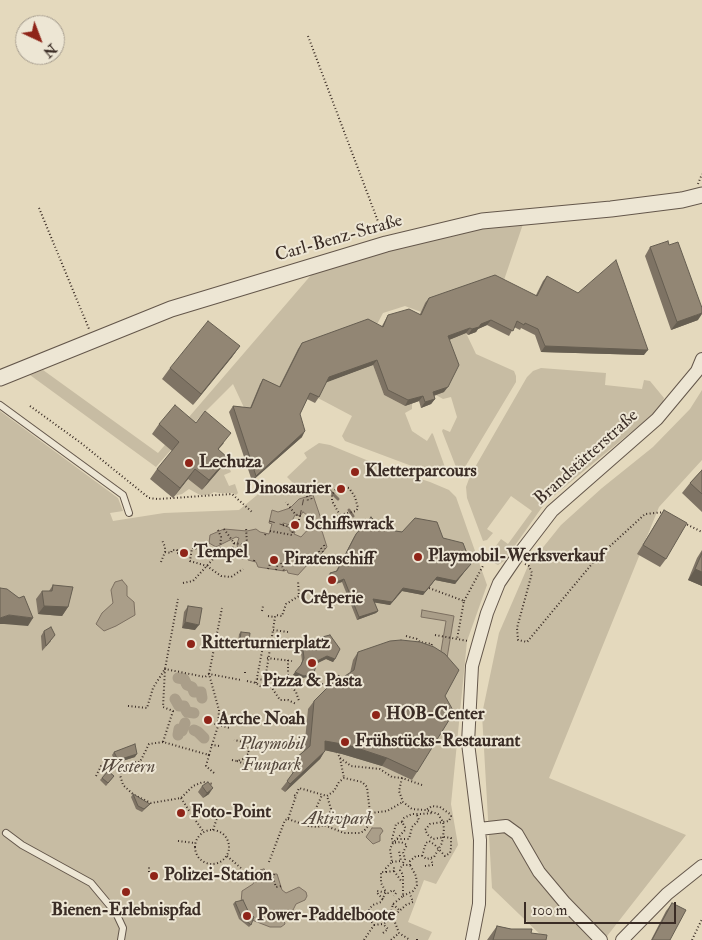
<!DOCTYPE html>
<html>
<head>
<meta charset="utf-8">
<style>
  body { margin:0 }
  #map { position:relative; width:702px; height:940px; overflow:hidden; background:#e4d9bd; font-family:"IM FELL Double Pica",serif }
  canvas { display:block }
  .north { position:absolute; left:15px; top:15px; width:50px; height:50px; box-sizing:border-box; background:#ede6d4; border:1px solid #a59c8e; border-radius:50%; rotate:137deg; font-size:14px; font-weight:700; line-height:20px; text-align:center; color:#3a2c25 }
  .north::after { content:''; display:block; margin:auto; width:18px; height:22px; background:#8f2418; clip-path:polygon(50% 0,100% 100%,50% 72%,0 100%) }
  .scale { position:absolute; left:524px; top:902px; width:152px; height:22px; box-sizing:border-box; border:2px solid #3a2c25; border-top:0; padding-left:6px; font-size:15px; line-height:18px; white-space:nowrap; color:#3a2c25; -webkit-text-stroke:4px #ede6d4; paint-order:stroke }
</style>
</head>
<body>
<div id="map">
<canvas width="702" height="940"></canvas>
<div class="north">N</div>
<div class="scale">100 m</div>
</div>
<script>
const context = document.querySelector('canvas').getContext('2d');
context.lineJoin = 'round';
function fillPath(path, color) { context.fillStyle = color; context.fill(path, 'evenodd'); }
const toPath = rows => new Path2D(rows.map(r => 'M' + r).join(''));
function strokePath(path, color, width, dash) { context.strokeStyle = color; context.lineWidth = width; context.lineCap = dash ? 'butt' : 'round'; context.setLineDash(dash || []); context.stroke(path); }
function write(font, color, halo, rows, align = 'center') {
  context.font = font + ' "IM FELL Double Pica",serif'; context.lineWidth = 4; context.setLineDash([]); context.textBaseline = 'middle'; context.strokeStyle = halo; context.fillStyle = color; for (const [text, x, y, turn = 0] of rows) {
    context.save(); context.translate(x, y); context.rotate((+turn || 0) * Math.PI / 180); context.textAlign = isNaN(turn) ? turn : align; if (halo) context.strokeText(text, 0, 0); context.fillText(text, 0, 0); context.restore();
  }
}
fillPath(toPath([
  [523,224,502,286,425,303,421,312,405,306,383,313,374,330,283,387,247,414,233,384,198,419,156,467,30,375,43,370,158,453,312,274,357,259,472,230],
  [466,333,476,354,514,371,516,376,516,382,465,467,459,469,456,467,442,431,443,429,450,432,457,417,451,397,443,399,436,395,444,342],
  [373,365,384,395,405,406,412,403,412,409,405,413,412,431,427,441,432,433,433,434,446,470,444,476,441,477,345,441,342,436,352,416,318,398,325,383],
  [541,368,606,373,605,385,642,389,644,380,650,381,664,398,662,405,652,415,545,503,504,561,498,565,490,561,490,554,501,539,508,544,532,511,511,496,487,529,493,533,487,540,483,541,467,498,466,487,470,476,527,377,533,371],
  [702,390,702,460,659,507,549,778,686,835,604,940,546,940,492,888,482,714,499,633,528,566,561,525,602,488,653,447,690,409],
  [0,411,118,498,123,511,110,513,113,521,164,513,239,510,262,491,267,495,295,485,287,477,307,458,304,453,319,443,330,445,376,464,430,482,449,490,456,497,487,585,467,641,451,804,458,845,436,884,424,880,408,922,432,932,428,940,0,940],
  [224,465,229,467,231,472,224,475,229,486,235,484,238,493,236,495,232,493,219,493,214,492,209,495,200,495,189,489,182,494,174,496,188,479,202,490]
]), '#c7bca3');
const water = toPath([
  [313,495,323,525,321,528,327,547,313,563,308,564,298,575,288,573,287,570,284,571,258,567,256,562,248,560,248,558,242,559,242,553,238,552,237,544,239,538,236,537,216,547,209,543,210,535,224,529,247,531,256,529,260,532,269,534,272,524,269,523,272,510,278,512,290,508,299,499,313,495],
  [303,512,311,518,312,525,301,537,294,534,295,532,290,531,290,528,283,525,283,523,290,525,295,515,300,516,303,512],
  [122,580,127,586,127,596,134,602,135,615,116,626,104,631,96,624,102,613,113,603,111,590,115,582,122,580],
  [422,610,454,616,447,658,440,657,446,621,421,617,422,610],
  [372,828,381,828,383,831,380,835,380,841,373,844,366,837,372,828],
  [264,869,269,874,277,874,282,890,286,893,299,887,306,892,307,896,305,900,296,904,292,912,286,916,284,920,285,924,281,927,270,927,252,920,241,903,242,891,253,884,260,870,264,869]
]);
fillPath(water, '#aa9e89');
strokePath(water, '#7d7061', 1);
strokePath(toPath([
  [330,491,338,499],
  [349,510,353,516]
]), '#7d7061', 3);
strokePath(toPath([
  [178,678,184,679,187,685,192,687,194,692,201,692,202,698],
  [175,699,179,706,184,706,187,712,194,713],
  [194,730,198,732,204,738],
  [178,735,179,729,182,731,185,723]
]), '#aa9e89', 11);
strokePath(toPath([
  [300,516,304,497],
  [269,521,283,525]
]), '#56483e', 1, [6, 5]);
const service = toPath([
  [0,405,123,495,129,513],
  [6,833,22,845,91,883,116,913,123,928,121,940]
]);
const minor = toPath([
  [479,829,506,826,517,834,539,872,565,903,601,940],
  [472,940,479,904,480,840,468,743,472,666,487,613,499,583,516,558,552,511,657,419,697,371,702,359],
  [622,940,667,894,702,866]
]);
const tertiary = toPath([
  [0,378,171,309,386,244,482,221,611,209,682,200,702,195]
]);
strokePath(service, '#64574b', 8);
strokePath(minor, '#64574b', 14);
strokePath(tertiary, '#64574b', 17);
strokePath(toPath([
  [308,36,382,232],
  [698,184,702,174],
  [39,208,89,329],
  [30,406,81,443,149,498,158,499,232,494,252,512],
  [310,495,312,500],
  [307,496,308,501],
  [329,523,340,515,356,511,358,508,355,497,349,488,343,487,336,489,332,495,332,501,340,515],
  [684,523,702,532],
  [283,525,297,528],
  [224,529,234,543,232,552],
  [218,530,221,537,220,550],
  [270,531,292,535,293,530,296,531,300,516,295,514,286,502],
  [265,535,266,533],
  [234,543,247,545,246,527],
  [324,545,325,549],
  [321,548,323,552],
  [200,549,192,548,190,561,207,566,221,576,231,577,243,569],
  [319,551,320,555],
  [165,552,171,553,172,550,177,550,177,553,191,555],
  [314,560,315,561],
  [254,561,255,558],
  [161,562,165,552,165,547,162,540],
  [281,563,284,571],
  [525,564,529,566,532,573,517,628,518,640,527,642,596,559,645,514,665,512],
  [268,569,270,564],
  [276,570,278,563],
  [183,583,193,581,215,557],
  [429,588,464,601,457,639],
  [464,601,484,564],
  [262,611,263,606],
  [268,616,275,617],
  [288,632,273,630,275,617,276,615,282,616,286,604,299,596,298,581],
  [435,635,468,641],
  [406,636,417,639,420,642,432,644,431,647],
  [267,658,292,661],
  [288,660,288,679,291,686,296,692,299,701],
  [245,673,245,670],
  [257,679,265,680,273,630],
  [247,681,256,683,260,686,265,685,272,688,280,700,288,700,296,704],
  [256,683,264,641],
  [322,684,330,685,334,683,337,680,340,673],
  [128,706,147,708,153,688,165,669,178,599],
  [211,723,230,728],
  [163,742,149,744,140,762,131,762,121,769,120,775,123,785,134,795,151,803,181,798,193,786,203,782,213,784],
  [243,742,263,744],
  [219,746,212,745,218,726,219,710,209,674,222,608],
  [337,752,340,758,344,778],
  [209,755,212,745],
  [340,758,351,766,380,769,392,777,402,778,422,785],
  [232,760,237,761,243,759,249,753,247,746,243,742,234,740],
  [237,761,258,769],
  [214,773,206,766,209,755,163,742,173,711,163,707,165,669,205,677,209,674,241,680],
  [96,776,101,766,121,769],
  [402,778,399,791,403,802,412,809,426,810,438,814,443,822,444,829,442,843,434,857,427,859,422,856,416,856,410,861,410,865,402,865,400,870,403,875,403,896,393,904,391,912,399,933,410,940],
  [181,798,190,812],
  [371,813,387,811,403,802],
  [288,819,308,826,318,827,324,825,344,833,360,833,364,831,368,826,370,813,367,787,362,782,344,778,339,782,334,791,327,796,299,788,296,796],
  [196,821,203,831],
  [402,822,396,824,392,839,393,843,401,842,407,845,403,852,405,859,402,865],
  [324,825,330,813,331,809,327,796],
  [308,826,322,795],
  '195 847a17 17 0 1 1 34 0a17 17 0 1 1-34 0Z',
  [213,830,217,818],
  [397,839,409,839,412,827,419,820,417,815],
  [178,841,195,843],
  [227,856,242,869],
  [422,856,426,843,429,841,435,845,445,856,450,853,451,848,451,838,444,837,433,839,428,835,425,830,430,824,449,821,451,816,450,814,440,807,432,806,426,810],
  [269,862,285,820,288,819,296,796,292,794],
  [392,862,401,861,399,851],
  [425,866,433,865,431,859],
  [394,871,402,882],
  [149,872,149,866],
  [386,872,394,871,394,865],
  [274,874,273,878,276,887,282,886],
  [403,896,413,891,417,885,416,876,410,865],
  [383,899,378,894,377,891,388,893,393,890,396,893,394,896],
  [393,904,400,911],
  [374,925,383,924,388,921,406,905,413,902,410,894],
  [383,933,388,929,383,924],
  [364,940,374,925,368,917,369,909,373,905,381,902,386,892,381,883,381,872,386,872,386,868,392,862,390,849,393,843,405,830,405,827,402,822,404,818,412,814,422,814,432,813],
  [391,940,399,933],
  [417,940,417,939],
  [692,940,702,919]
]), '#3a2c25', 2, [1, 2.5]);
strokePath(service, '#ede6d4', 6);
strokePath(minor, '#ede6d4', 12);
strokePath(tertiary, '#ede6d4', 15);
fillPath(toPath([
  [650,247,698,320,671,330,645,256],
  [547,276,644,355,541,352,535,335,521,328,520,330,514,327,509,336,487,325,478,329,476,332,468,335,466,333,449,340,444,392,434,396,435,399,431,404,421,408,419,401,405,406,384,395,373,365,326,382,319,397,315,403,307,399,300,414,302,437,252,481,229,412,233,406,250,408,260,384,263,379,279,387,298,349,302,343,382,326,388,315,420,314,425,303,429,298,536,295,543,281],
  [240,346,232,357,193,405,162,379,170,368],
  [196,423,224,443,218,450,228,458,221,468,202,490,188,479,173,498,150,479,157,469,172,451,152,434,159,424],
  [702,470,702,512,682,493,690,483],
  [664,510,666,559,660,567,637,554],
  [371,517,383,529,443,538,469,566,455,584,435,580,423,595,402,591,390,605,374,602,378,611,376,613,357,620,342,582,332,585,328,576,330,573,336,571,354,537],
  [702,550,702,586,688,580,697,558],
  [53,585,68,607,62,616,38,614,36,599,42,591,49,591],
  [188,606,195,630,182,628,184,612],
  [44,631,51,641,42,651,41,636],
  [241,632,247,644,238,643,239,634],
  [299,643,335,659,333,662,326,659,316,664,314,673,312,676,302,678,293,675,300,667,302,661,301,653,297,645],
  [358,652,445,696,417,772,412,780,382,766,342,754,325,750,320,759,285,792,281,789,293,774,290,767,296,758,304,751,308,709,314,701,350,673,353,660],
  [114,752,135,757,116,763,112,755],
  [108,771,114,776,106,786,100,780],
  [202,786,209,794,203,798,198,792],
  [133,794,150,804,142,812,136,809,131,797],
  [235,902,251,925,249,927,239,919,233,904],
  [672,903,670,940,651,940,666,911],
  [497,926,531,933,546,940,487,940]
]), '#7e7364');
fillPath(toPath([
  [702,313,702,314,698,320,671,330,677,322],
  [491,320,487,325,478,329,476,332,468,335,472,329,481,324],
  [470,328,466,333,444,342,448,336],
  [240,346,232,357,193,405,201,394],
  [545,346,648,350,644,355,541,352],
  [377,360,373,365,325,383,329,377],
  [448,387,444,392,429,397,433,392],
  [423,396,419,401,405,406,408,400],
  [435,399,431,404,421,408,425,402],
  [305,431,302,437,252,481,256,476],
  [228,458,221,468,202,490,209,480],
  [195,469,188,479,173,498,180,488],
  [469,566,455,584,435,580,423,595,402,591,390,605,371,602,373,599],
  [695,569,702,572,702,586,688,580],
  [344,579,342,582,332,585,334,583],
  [44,606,68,607,62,616,38,614],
  [378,611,376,613,357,620,359,617],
  [9,615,33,618,28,626,4,624,0,624,0,618],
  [185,622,199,625,195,630,182,628],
  [240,640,249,641,247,644,238,643],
  [327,656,335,659,333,662,326,659,315,664,317,661],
  [295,672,314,673,312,676,302,678,293,675],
  [325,741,348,745,387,758,382,766,342,754,319,749],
  [325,751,320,759,285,792,290,784],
  [137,754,135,757,116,763,118,760],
  [213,788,209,794,203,798,207,793]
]), '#665e51');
const building = toPath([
  [668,241,669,245,678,242,702,308,702,313,677,322,650,247,668,241],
  [616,260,648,350,545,346,538,329,525,323,524,325,517,321,513,331,491,320,481,324,479,327,472,329,470,328,448,336,459,365,448,387,433,392,435,399,425,402,423,396,408,400,388,390,377,360,329,377,319,397,310,393,300,414,305,431,256,476,233,406,251,408,263,379,280,387,302,343,368,319,383,327,388,315,409,309,421,315,429,298,495,275,537,296,547,276,578,293,616,260],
  [208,321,240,346,201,394,170,368,208,321],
  [175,405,196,423,205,411,231,433,218,449,228,458,209,480,195,469,180,488,157,469,179,442,159,424,175,405],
  [702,470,702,494,690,483,702,470],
  [664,510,687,523,666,559,643,545,664,510],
  [371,517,383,529,402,532,415,518,437,522,443,538,463,543,471,564,456,581,437,577,425,592,403,588,392,602,373,599,378,611,359,617,344,579,334,583,330,573,337,571,356,534,371,517],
  [702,553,702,572,695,569,702,553],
  [53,585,73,587,68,607,44,606,42,591,52,591,53,585],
  [0,588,7,589,19,598,24,596,33,618,9,615,0,618,0,588],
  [188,606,202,608,199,625,185,622,188,606],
  [51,627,55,635,46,646,44,631,51,627],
  [241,632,250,633,249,641,240,640,241,632],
  [330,635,340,649,335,659,327,656,317,661,314,673,304,676,295,672,301,665,304,658,303,650,299,643,330,635],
  [401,640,420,642,434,647,445,654,459,670,445,696,454,712,417,772,387,758,348,745,325,741,325,751,290,784,287,781,298,766,296,758,310,746,314,701,327,688,354,670,358,652,390,641,401,640],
  [135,744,137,754,118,760,114,752,135,744],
  [108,771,114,776,108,783,102,778,108,771],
  [208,782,213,788,207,793,202,786,208,782],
  [133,794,150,804,144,809,138,806,133,794],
  [243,900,249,913,254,917,251,925,241,916,235,902,243,900],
  [672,903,686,910,670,940,652,940,672,903],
  [497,926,511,929,532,929,531,933,547,935,546,940,493,940,497,926]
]);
fillPath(building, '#928674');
strokePath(building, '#665e51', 1);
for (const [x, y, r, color] of [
  [189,463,5,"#8f2418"],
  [355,472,5,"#8f2418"],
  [341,489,5,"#8f2418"],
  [295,525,5,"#8f2418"],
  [184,553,5,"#8f2418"],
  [418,557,5,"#8f2418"],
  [274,560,5,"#8f2418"],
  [332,580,5,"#8f2418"],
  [191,644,5,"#8f2418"],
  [312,663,5,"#8f2418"],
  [376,715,5,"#8f2418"],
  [208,720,5,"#8f2418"],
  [345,742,5,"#8f2418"],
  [181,813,5,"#8f2418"],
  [154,876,5,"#8f2418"],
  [126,892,5,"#8f2418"],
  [247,916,5,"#8f2418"]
]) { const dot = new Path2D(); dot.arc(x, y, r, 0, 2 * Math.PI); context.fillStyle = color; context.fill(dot); strokePath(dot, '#ede6d4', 2); }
write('18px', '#3a2c25', '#ede6d4', [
  ["Carl-Benz-Straße",339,239,-16],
  ["Brandstätterstraße",587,458,-42]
]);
write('bold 18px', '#3a2c25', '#ede6d4', [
  ["Lechuza",199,463],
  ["Kletterparcours",365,472],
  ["Dinosaurier",331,489,"right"],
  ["Schiffswrack",305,525],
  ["Tempel",194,553],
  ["Playmobil-Werksverkauf",428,557],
  ["Piratenschiff",284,560],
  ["Crêperie",332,599,"center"],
  ["Ritterturnierplatz",201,644],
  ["Pizza & Pasta",312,682,"center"],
  ["HOB-Center",386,715],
  ["Arche Noah",218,720],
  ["Frühstücks-Restaurant",355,742],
  ["Foto-Point",191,813],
  ["Polizei-Station",164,876],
  ["Bienen-Erlebnispfad",126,911,"center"],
  ["Power-Paddelboote",257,916]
], 'left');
write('italic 18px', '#56493e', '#ede6d4', [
  ["Playmobil",272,745],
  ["Funpark",272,766],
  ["Western",128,768],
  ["Aktivpark",338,820]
]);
</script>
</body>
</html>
